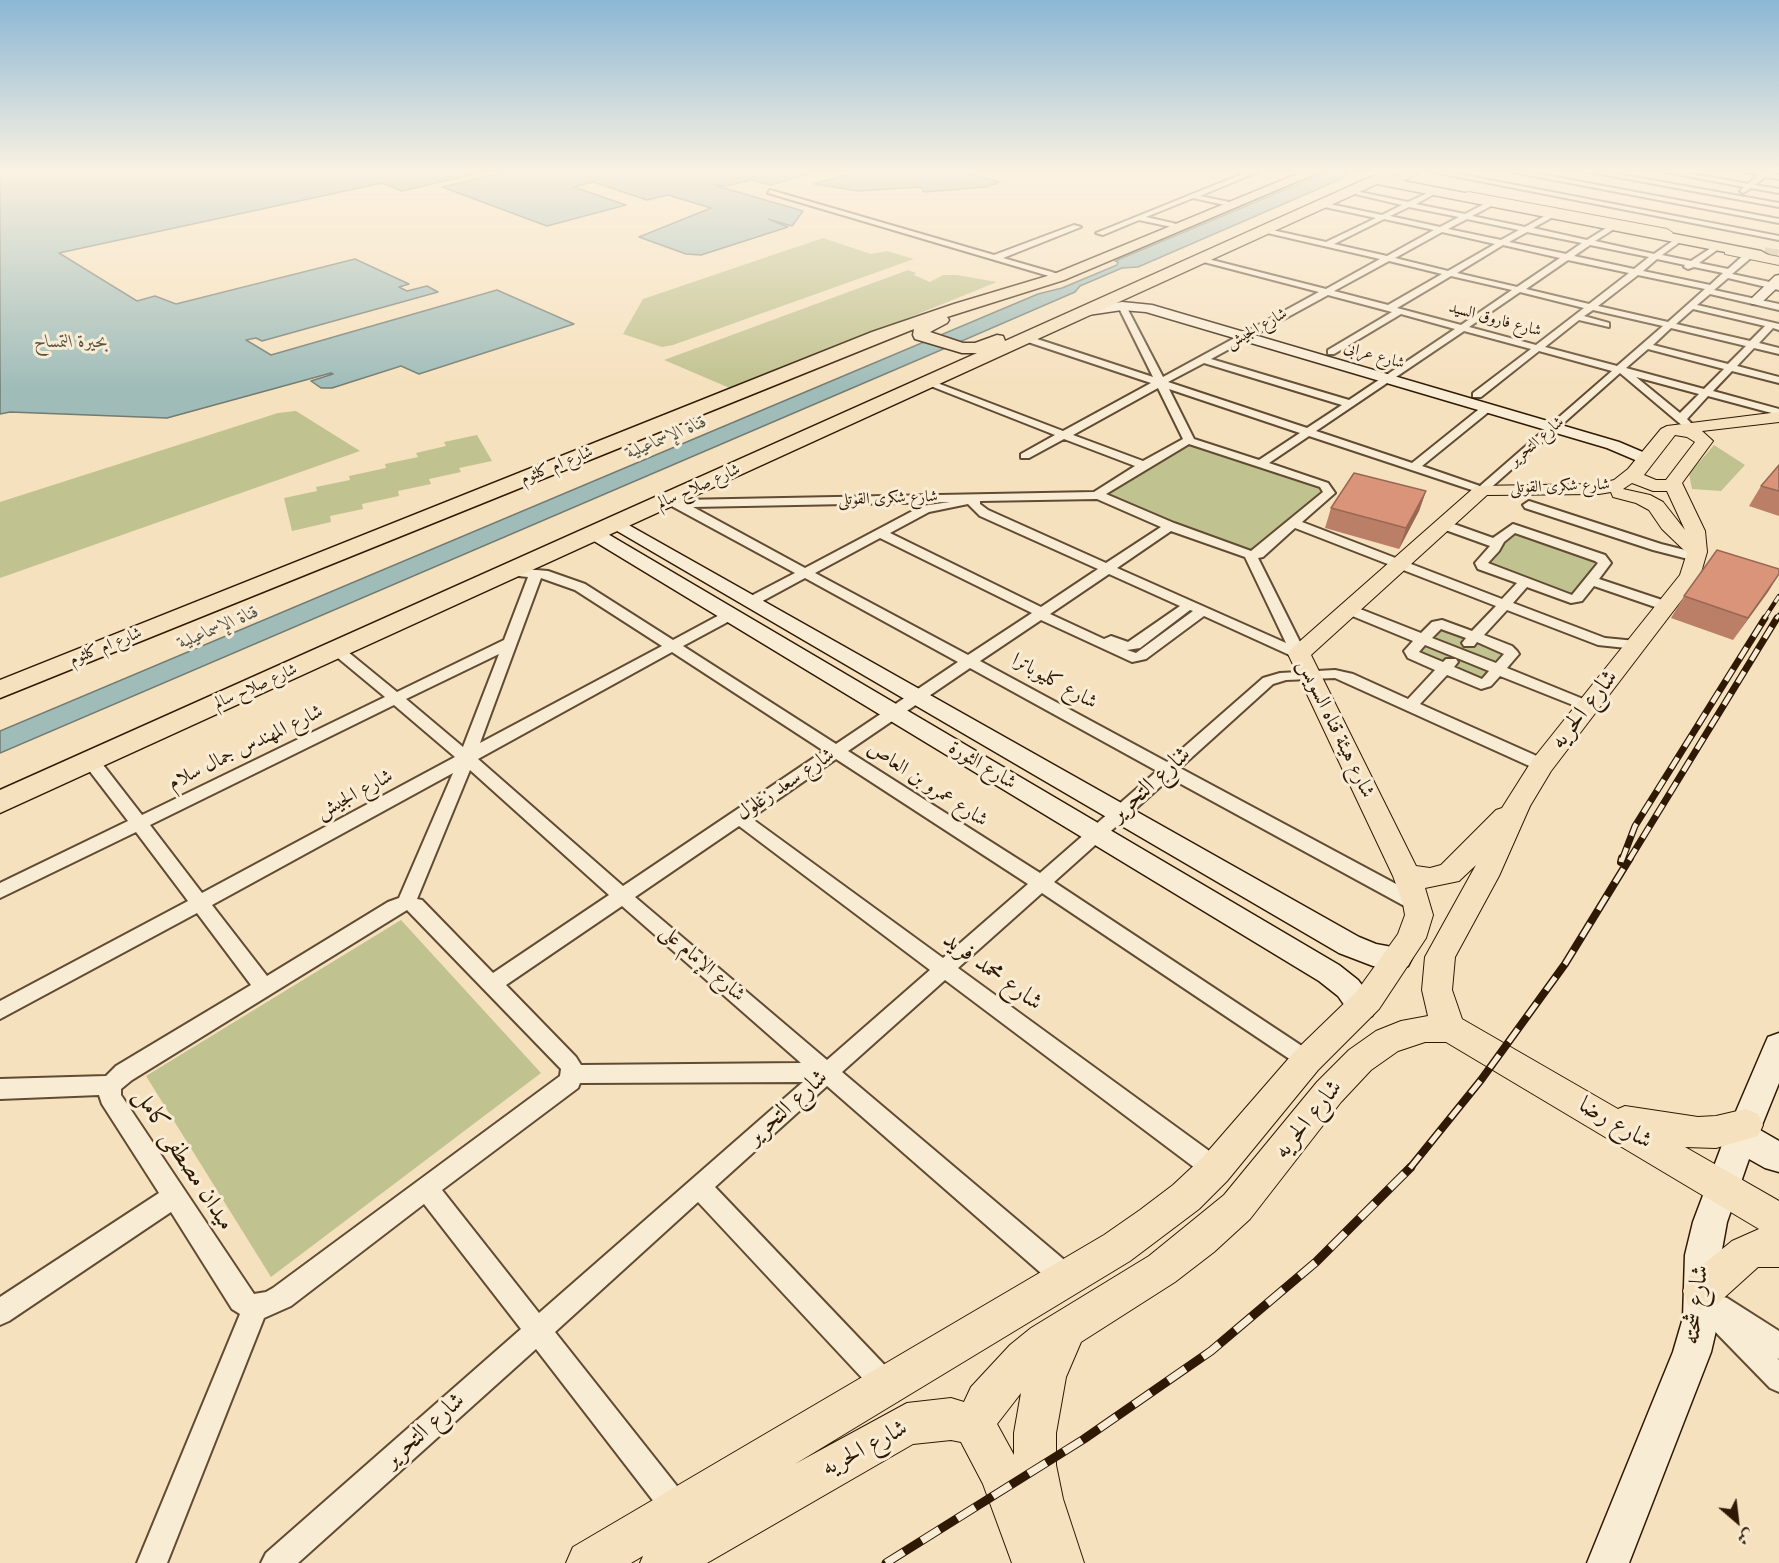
<!DOCTYPE html>
<html>
<head>
<meta charset="utf-8">
<style>
  body { margin:0 }
  #map { position:relative; width:1779px; height:1563px; overflow:hidden; background:#f6e1be; font-family:Cardo,Amiri,serif }
  canvas { display:block }
  .north { position:absolute; left:1707px; top:1491px; width:60px; height:60px; -webkit-text-stroke:4px #f9ecd5; paint-order:stroke; rotate:152deg; font-size:16px; font-weight:700; line-height:24px; text-align:center; color:#2f1904 }
  .north::after { content:''; display:block; margin:auto; width:21px; height:27px; background:#2f1904; clip-path:polygon(50% 0,100% 100%,50% 72%,0 100%) }
</style>
</head>
<body>
<div id="map">
<canvas width="1779" height="1563"></canvas>
<div class="north">ش</div>
</div>
<script>
const context = document.querySelector('canvas').getContext('2d');
context.lineJoin = 'round';
function fillPath(path, color) { context.fillStyle = color; context.fill(path, 'evenodd'); }
const toPath = rows => new Path2D(rows.map(r => 'M' + r).join(''));
function strokePath(path, color, width, dash) { context.strokeStyle = color; context.lineWidth = width; context.lineCap = dash ? 'butt' : 'round'; context.setLineDash(dash || []); context.stroke(path); }
function write(font, color, halo, rows, align = 'center') {
  context.font = font + ' Cardo,Amiri,serif'; context.lineWidth = 6; context.setLineDash([]); context.textBaseline = 'middle'; context.strokeStyle = halo; context.fillStyle = color; for (const [text, x, y, turn = 0] of rows) {
    context.save(); context.translate(x, y); context.rotate((+turn || 0) * Math.PI / 180); context.textAlign = isNaN(turn) ? turn : align; if (halo) context.strokeText(text, 0, 0); context.fillText(text, 0, 0); context.restore();
  }
}
fillPath(toPath([
  [823,238,871,254,887,251,914,259,673,345,662,347,623,334,643,299],
  [908,270,916,273,914,275,930,282,943,275,957,275,997,282,732,389,664,360],
  [296,411,360,451,0,578,0,502,278,413],
  [477,435,492,461,459,468,461,472,429,479,431,484,398,491,399,496,362,504,363,509,330,516,331,522,292,531,284,498,317,491,316,487,350,480,349,476,386,468,385,464,418,457,416,453,446,446,444,442],
  [1189,441,1330,491,1249,553,1103,496],
  [1714,445,1745,465,1721,491,1692,489,1689,474],
  [1510,529,1603,560,1577,598,1486,567,1495,548],
  [1437,625,1507,649,1486,683,1416,656],
  [401,920,541,1073,271,1277,146,1076]
]), '#c0c28f');
const water = toPath([
  [0,170,491,170,402,191,382,183,59,253,137,301,155,296,176,304,355,259,409,284,399,287,407,291,427,286,438,292,262,341,256,338,246,340,271,355,497,290,574,324,419,374,401,366,332,388,321,388,311,381,333,374,331,373,167,418,10,412,0,414,0,170],
  [514,170,816,170,817,171,771,185,751,180,726,186,714,185,803,211,792,226,768,219,788,227,701,255,686,254,639,237,711,208,668,195,647,200,593,182,574,187,626,205,547,226,442,187,514,170],
  [864,170,980,170,969,174,1000,182,986,187,924,192,921,187,858,191,814,184,864,170],
  [1332,170,1357,170,1351,171,1341,179,1138,267,1122,268,1080,286,1075,292,934,353,0,753,0,731,1038,294,1062,288,1117,265,1118,262,1115,261,1332,170]
]);
fillPath(water, '#9fbcb9');
strokePath(water, '#727b71', 1.5);
strokePath(toPath([
  [1764,254,1779,257]
]), '#ceb999', 14, [14, 7]);
const street = toPath([
  [1252,170,1262,170,1200,196,1234,203,1234,207,1193,198,1146,217,1181,225,1181,229,1139,220,1103,235,1096,233,1252,170],
  [1423,170,1438,170,1779,236,1779,240,1423,170],
  [1502,170,1518,170,1779,219,1779,223,1502,170],
  [1579,170,1595,170,1779,203,1779,207,1579,170],
  [1655,170,1672,170,1748,184,1758,175,1735,170,1772,170,1769,173,1779,175,1779,179,1765,177,1755,185,1779,189,1779,193,1751,188,1743,193,1740,191,1744,187,1655,170],
  [1436,189,1438,192,1416,204,1465,214,1490,201,1493,205,1472,216,1525,227,1550,213,1553,217,1533,228,1587,240,1611,225,1614,225,1614,229,1595,241,1654,254,1677,238,1681,240,1680,242,1662,255,1691,261,1714,246,1717,246,1717,250,1699,263,1728,269,1746,253,1752,253,1752,257,1732,274,1779,284,1779,290,1728,278,1714,290,1779,304,1779,310,1710,294,1697,305,1779,324,1779,330,1773,328,1759,343,1779,348,1779,354,1754,348,1737,366,1779,377,1779,383,1732,371,1713,391,1779,409,1779,415,1708,396,1687,419,1693,425,1692,427,1684,427,1620,373,1486,492,1478,492,1309,436,1269,463,1328,483,1335,493,1302,522,1502,599,1517,583,1478,569,1475,563,1490,546,1440,528,1438,525,1440,522,1448,522,1493,538,1513,524,1605,555,1611,563,1599,579,1671,603,1673,606,1671,609,1661,609,1594,586,1582,601,1571,603,1527,587,1513,603,1605,638,1636,641,1643,645,1636,649,1598,645,1507,610,1484,635,1512,646,1517,651,1519,654,1507,668,1593,703,1596,706,1593,709,1583,709,1500,676,1491,686,1481,689,1447,675,1420,704,1548,761,1550,765,1548,769,1536,769,1335,678,1286,680,1273,684,1180,768,1424,899,1426,904,1424,909,1417,911,1410,909,1170,778,1054,882,1314,1054,1318,1060,1314,1066,1307,1069,1300,1066,1042,893,958,968,1223,1161,1226,1169,1223,1177,1215,1180,1207,1177,945,980,842,1072,1075,1269,1078,1278,1075,1287,1066,1290,1057,1287,827,1086,715,1187,896,1377,900,1386,896,1395,887,1399,878,1395,698,1202,555,1332,688,1500,692,1510,688,1520,678,1524,668,1520,536,1349,298,1563,261,1563,266,1553,521,1329,424,1204,291,1306,264,1318,167,1563,137,1563,240,1314,232,1309,171,1212,9,1321,0,1325,0,1297,159,1193,102,1104,99,1095,0,1099,0,1079,106,1076,116,1066,251,985,197,913,0,1019,0,1001,188,901,136,832,0,898,0,883,128,821,85,765,83,761,85,757,97,757,142,815,385,697,332,653,330,650,332,647,342,647,397,692,504,640,528,577,508,575,506,572,508,569,513,568,548,571,585,584,673,640,725,612,735,612,737,615,735,618,683,646,836,744,958,662,805,578,757,604,747,604,745,601,747,598,795,573,666,503,666,497,670,496,680,500,1094,492,1135,466,1064,439,1029,458,1021,458,1021,454,1055,435,923,383,932,381,1063,431,1151,383,1025,341,1025,337,1031,337,1153,377,1118,306,1125,304,1163,377,1319,292,1200,261,1200,257,1326,289,1380,259,1263,232,1263,228,1326,242,1376,218,1320,206,1320,202,1382,215,1402,205,1347,192,1350,190,1408,202,1436,189],
  [1409,207,1459,217,1440,227,1390,216,1409,207],
  [1384,219,1434,230,1387,256,1334,244,1384,219],
  [1467,219,1519,230,1501,240,1448,229,1467,219],
  [1442,232,1495,244,1448,271,1395,258,1442,232],
  [1527,232,1582,243,1566,254,1509,242,1527,232],
  [1503,245,1560,258,1517,287,1457,273,1503,245],
  [1590,245,1649,257,1634,269,1574,256,1590,245],
  [1657,259,1685,265,1684,267,1688,269,1694,267,1723,273,1710,285,1643,271,1657,259],
  [1568,260,1629,273,1589,304,1526,289,1568,260],
  [1389,261,1442,274,1388,305,1334,291,1389,261],
  [1638,275,1705,289,1668,322,1598,306,1638,275],
  [1451,276,1512,290,1461,325,1397,308,1451,276],
  [1520,292,1584,308,1536,345,1469,327,1520,292],
  [1328,295,1392,312,1328,350,1328,354,1334,354,1401,314,1455,329,1349,400,1211,359,1328,295],
  [1693,309,1765,326,1750,341,1676,324,1693,309],
  [1593,310,1663,326,1617,366,1545,347,1579,320,1609,327,1609,323,1584,316,1593,310],
  [1671,328,1746,346,1728,364,1653,345,1671,328],
  [1464,331,1531,349,1473,393,1473,397,1481,397,1539,351,1612,371,1480,486,1422,466,1491,410,1491,406,1483,406,1412,463,1316,431,1464,331],
  [1648,349,1724,369,1704,389,1626,368,1648,349],
  [1204,363,1342,405,1307,428,1168,382,1204,363],
  [1636,377,1699,394,1680,413,1636,377],
  [1158,388,1183,439,1143,461,1073,435,1158,388],
  [1169,389,1300,433,1259,460,1194,439,1169,389],
  [1189,444,1320,487,1323,492,1251,551,1174,523,1106,494,1189,444],
  [1097,499,1161,527,1106,563,988,510,980,504,980,501,1097,499],
  [950,502,922,506,805,568,693,507,950,502],
  [968,504,980,516,1098,569,1041,607,890,533,929,512,968,504],
  [1295,528,1496,606,1472,631,1442,620,1432,622,1421,633,1355,607,1345,607,1343,610,1345,613,1413,641,1404,651,1408,658,1435,670,1408,699,1353,674,1335,670,1280,673,1263,678,1167,762,980,661,1041,620,1132,662,1146,659,1204,616,1294,657,1304,657,1306,654,1258,558,1263,557,1295,528],
  [1171,531,1245,557,1286,643,1117,568,1171,531],
  [1515,533,1595,561,1598,563,1572,595,1488,563,1499,551,1504,542,1515,533],
  [880,538,1032,613,968,655,815,573,880,538],
  [1109,574,1180,606,1128,642,1111,636,1104,639,1050,614,1109,574],
  [541,578,575,590,662,646,480,743,541,578],
  [1190,610,1193,611,1136,653,1127,650,1140,648,1190,610],
  [1441,629,1466,638,1462,643,1464,646,1474,646,1477,642,1504,654,1496,663,1432,638,1441,629],
  [1425,645,1489,671,1482,679,1454,667,1458,662,1456,659,1446,659,1443,662,1419,652,1425,645],
  [672,652,824,751,623,886,478,759,672,652],
  [499,654,463,747,406,699,499,654],
  [970,668,1157,771,1040,873,848,751,970,668],
  [394,705,455,757,202,893,150,825,394,705],
  [836,759,1028,884,943,958,751,818,836,759],
  [470,770,609,895,493,973,422,900,417,899,470,770],
  [453,773,399,898,388,902,267,976,212,905,453,773],
  [739,826,930,970,827,1060,635,897,739,826],
  [622,906,801,1063,581,1065,576,1057,506,985,622,906],
  [407,910,561,1069,560,1076,273,1288,266,1292,254,1294,121,1095,121,1089,132,1080,407,910],
  [803,1082,539,1313,442,1190,578,1088,580,1083,803,1082],
  [770,190,994,255,1074,225,1081,227,1003,258,1062,275,1063,277,1059,279,768,193,770,190],
  [1529,501,1661,544,1701,554,1702,557,1696,561,1653,550,1525,508,1523,505,1529,501],
  [1705,1291,1727,1298,1779,1331,1779,1359,1777,1358,1779,1360,1779,1392,1770,1388,1696,1312,1693,1303,1696,1294,1705,1291]
]);
const secondary = toPath([
  [1779,275,1779,286,1760,304,1752,304,1750,301,1752,298,1775,276,1779,275],
  [1122,302,1152,305,1619,442,1652,456,1654,459,1646,464,1640,462,1607,448,1146,312,1122,310,1088,315,1082,311,1088,307,1122,302],
  [618,519,1359,937,1376,944,1408,950,1412,958,1408,966,1398,969,1373,966,1339,953,612,528,609,524,612,520,618,519],
  [595,529,601,530,1339,965,1358,980,1372,998,1377,1007,1372,1016,1362,1019,1352,1016,1338,996,1319,981,589,538,586,534,589,530,595,529],
  [1779,1033,1779,1083,1760,1130,1779,1141,1779,1172,1765,1168,1749,1159,1727,1222,1721,1255,1719,1318,1711,1352,1629,1563,1587,1563,1673,1352,1683,1318,1685,1255,1693,1222,1725,1137,1764,1046,1768,1037,1779,1033]
]);
const primary = toPath([
  [1412,170,1426,170,1403,181,1377,183,1372,180,1377,177,1401,175,1412,170],
  [1469,192,1667,229,1673,233,1667,237,1465,197,1465,193,1469,192],
  [1729,247,1779,257,1779,265,1725,254,1725,248,1729,247],
  [1779,412,1779,422,1702,431,1713,441,1682,483,1705,531,1707,552,1700,576,1551,771,1530,806,1499,876,1455,957,1452,990,1462,1019,1618,1109,1625,1106,1698,1117,1716,1116,1746,1109,1758,1114,1763,1125,1758,1136,1716,1148,1685,1147,1779,1201,1779,1267,1758,1267,1716,1305,1702,1310,1688,1305,1683,1291,1688,1277,1732,1241,1759,1229,1446,1042,1425,1042,1398,1051,1371,1070,1341,1102,1250,1219,1214,1252,1175,1282,1081,1342,1066,1377,1056,1433,1056,1465,1063,1499,1084,1563,1012,1563,983,1484,961,1442,951,1440,913,1444,707,1563,640,1563,643,1556,631,1563,566,1563,573,1547,1104,1235,1140,1210,1173,1185,1203,1157,1296,1050,1357,991,1398,934,1405,915,1403,904,1393,876,1288,654,1291,649,1476,486,1599,484,1614,480,1628,469,1661,429,1667,426,1779,412],
  [1675,435,1687,437,1695,442,1666,480,1656,480,1644,475,1675,435],
  [1632,483,1653,491,1667,491,1685,530,1663,502,1650,495,1623,489,1632,483],
  [1611,492,1613,497,1636,503,1649,510,1662,529,1687,553,1680,575,1533,759,1502,808,1496,810,1441,865,1430,868,1416,866,1311,655,1487,495,1599,494,1611,492],
  [1476,865,1425,957,1422,990,1428,1016,1401,1021,1376,1031,1349,1050,1317,1082,1224,1195,1149,1256,1031,1328,1010,1345,971,1387,964,1402,951,1398,907,1403,795,1464,1130,1261,1199,1209,1227,1181,1318,1070,1379,1009,1426,938,1433,915,1425,888,1459,881,1476,865],
  [1021,1393,1014,1433,1014,1455,997,1424,1021,1393]
]);
const highway = toPath([
  [1307,170,1324,170,1064,280,947,317,949,320,947,323,930,332,963,343,975,343,997,335,1003,336,1005,341,1386,170,1403,170,1388,178,1761,251,1768,255,1761,259,1377,184,0,813,0,790,977,353,962,353,915,339,913,335,914,329,0,698,0,680,872,332,954,304,1054,274,1307,170]
]);
strokePath(street, '#614b32', 4);
strokePath(secondary, '#2f1904', 3);
strokePath(primary, '#2f1904', 2);
strokePath(highway, '#2f1904', 3);
fillPath(street, '#f9ecd5');
fillPath(secondary, '#f9ecd5');
fillPath(primary, '#f6e1be');
fillPath(highway, '#f6e1be');
const railFar3 = toPath([
  [1764,619,1779,596],
  [1776,619,1779,615]
]);
const railFar2 = toPath([
  [1622,860,1635,826,1765,618],
  [1629,860,1777,618]
]);
const railFar1 = toPath([
  [1621,862,1622,858],
  [1410,1168,1481,1080,1565,964,1630,858]
]);
const rail = toPath([
  [886,1563,1084,1439,1211,1351,1316,1262,1411,1167]
]);
strokePath(railFar3, '#2f1904', 4.5);
strokePath(railFar2, '#2f1904', 7);
strokePath(railFar1, '#2f1904', 8);
strokePath(rail, '#2f1904', 9);
strokePath(railFar3, '#f9ecd5', 3, [10]);
strokePath(railFar2, '#f9ecd5', 4.5, [13]);
strokePath(railFar1, '#f9ecd5', 5, [16]);
strokePath(rail, '#f9ecd5', 7, [21]);
fillPath(toPath([
  [1779,465,1779,516,1749,506,1761,486],
  [1426,491,1419,511,1399,549,1325,528,1331,508],
  [1779,574,1733,640,1671,618,1684,596]
]), '#bb7f68');
fillPath(toPath([
  [1426,491,1419,511,1399,549,1406,528],
  [1779,574,1768,592,1733,640,1748,618]
]), '#986855');
const building = toPath([
  [1779,465,1779,491,1761,486,1779,465],
  [1354,473,1426,491,1406,528,1331,508,1354,473],
  [1717,550,1779,569,1779,574,1748,618,1684,596,1717,550]
]);
fillPath(building, '#d99479');
strokePath(building, '#986855', 1.5);
const sky = context.createLinearGradient(0, 0, 0, 389);
sky.addColorStop(0, '#8bb7d5');
sky.addColorStop(0.44, '#fbf2e2');
sky.addColorStop(1, '#fbf2e200');
context.fillStyle = sky;
context.fillRect(0, 0, 1779, 389);
write('16px', '#2f1904', '#f9ecd5', [
  ["شارع فاروق السيد",1495,320,15],
  ["شارع الجيش",1257,329,-29],
  ["شارع عرابى",1374,356,16],
  ["شارع التحرير",1537,442,-41],
  ["شارع ام كلثوم",557,466,-22],
  ["شارع صلاح سالم",699,487,-24],
  ["شارع شكرى القوتلى",1560,487,-2],
  ["شارع شكرى القوتلى",888,499,-2],
  ["شارع ام كلثوم",106,647,-22],
  ["شارع صلاح سالم",256,687,-24]
]);
write('italic 18px', '#565243', '#f9ecd5', [
  ["بحيرة التمساح",71,343],
  ["قناة الإسماعيلية",667,438,-23],
  ["قناة الإسماعيلية",219,628,-23]
]);
write('20px', '#2f1904', '#f9ecd5', [
  ["شارع كليوباترا",1054,682,29],
  ["شارع هيئة قناه السويس",1335,729,64],
  ["شارع المهندس جمال سلام",246,748,-26],
  ["شارع الثورة",982,766,31],
  ["شارع سعد زغلول",786,785,-34],
  ["شارع عمرو بن العاص",927,785,33],
  ["شارع الجيش",355,795,-28],
  ["شارع الإمام على",702,964,41]
]);
write('24px', '#2f1904', '#f9ecd5', [
  ["شارع الحريه",1585,710,-52],
  ["شارع التحرير",1151,785,-42],
  ["شارع محمد فريد",992,972,36],
  ["شارع التحرير",788,1108,-42],
  ["شارع الحريه",1309,1120,-51],
  ["شارع رضا",1615,1124,30],
  ["ميدان مصطفى كامل",183,1160,57],
  ["شارع شحته",1697,1305,-83],
  ["شارع التحرير",425,1431,-42],
  ["شارع الحريه",865,1449,-28]
]);
</script>
</body>
</html>
